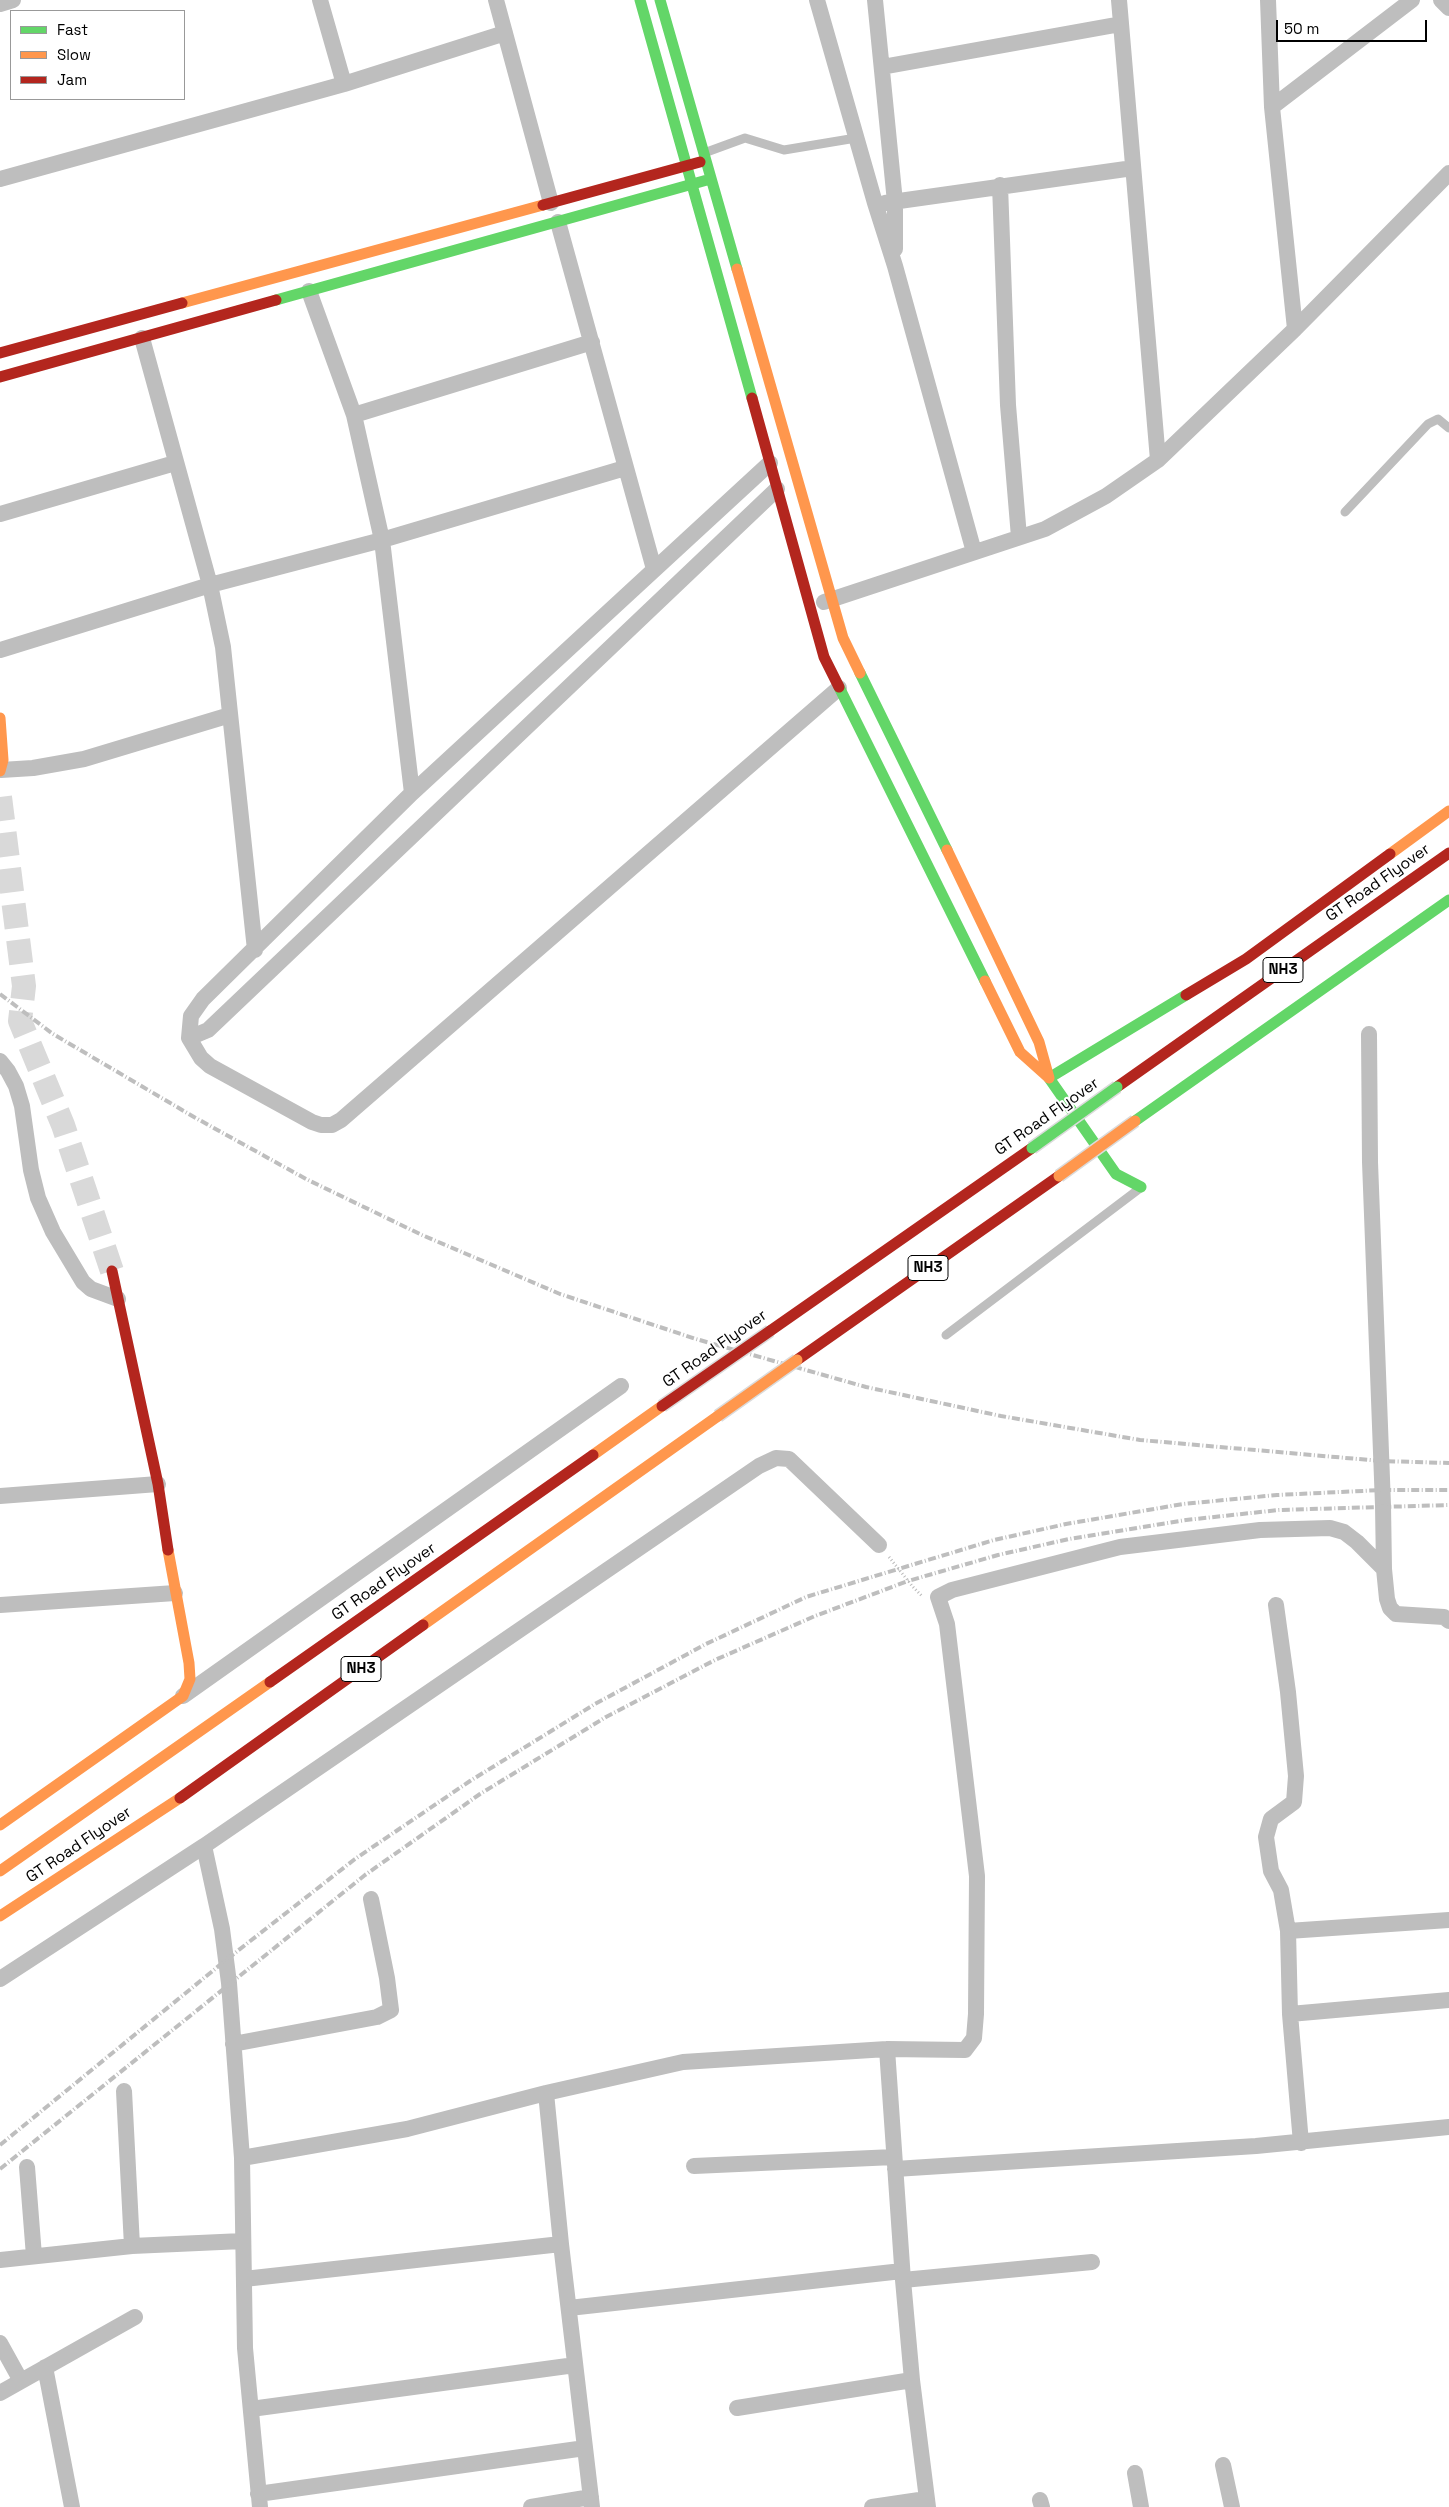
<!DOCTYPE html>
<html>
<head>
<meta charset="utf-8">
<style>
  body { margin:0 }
  #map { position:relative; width:1449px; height:2507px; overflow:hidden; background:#fff; font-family:"Space Grotesk",sans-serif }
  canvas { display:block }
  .legend { position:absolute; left:10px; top:10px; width:175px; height:90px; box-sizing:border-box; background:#fff; border:1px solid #999; margin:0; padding:6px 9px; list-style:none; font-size:15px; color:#000 }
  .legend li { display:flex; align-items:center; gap:10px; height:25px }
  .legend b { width:25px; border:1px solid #999 }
  .scale { position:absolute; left:1276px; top:20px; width:151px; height:22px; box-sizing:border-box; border:2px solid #000; border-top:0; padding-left:6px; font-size:15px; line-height:18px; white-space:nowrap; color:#000; -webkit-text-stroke:4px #fff; paint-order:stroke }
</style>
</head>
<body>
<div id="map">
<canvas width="1449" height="2507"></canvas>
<ul class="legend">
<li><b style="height:6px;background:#63d668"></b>Fast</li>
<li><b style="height:6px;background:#ff974d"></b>Slow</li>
<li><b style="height:6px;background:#b3261e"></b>Jam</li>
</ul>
<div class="scale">50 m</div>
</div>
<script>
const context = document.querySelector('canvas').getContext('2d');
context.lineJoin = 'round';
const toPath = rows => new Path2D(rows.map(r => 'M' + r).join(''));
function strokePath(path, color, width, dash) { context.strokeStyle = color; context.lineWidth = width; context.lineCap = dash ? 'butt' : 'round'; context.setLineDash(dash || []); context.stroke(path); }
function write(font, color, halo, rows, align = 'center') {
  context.font = font + ' "Space Grotesk",sans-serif'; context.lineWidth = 4; context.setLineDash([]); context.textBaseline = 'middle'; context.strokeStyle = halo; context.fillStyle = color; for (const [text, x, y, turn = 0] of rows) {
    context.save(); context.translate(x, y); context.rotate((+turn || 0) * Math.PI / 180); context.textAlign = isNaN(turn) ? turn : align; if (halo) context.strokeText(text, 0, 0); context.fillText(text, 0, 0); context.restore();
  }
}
strokePath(toPath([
  [0,797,24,986,20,1021,63,1125,112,1271]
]), '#d9d9d9', 24, [24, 12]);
strokePath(toPath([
  [889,1557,913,1587,922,1596]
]), '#b9b9b9', 3, [1, 2.5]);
strokePath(toPath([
  [704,153,745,138,784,150,856,138],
  [1345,512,1428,424,1438,419,1449,428],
  [946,1335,1139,1189]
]), '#bebebe', 9);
strokePath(toPath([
  [320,0,344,84],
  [496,0,551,203],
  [817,0,875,203,895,266,974,552],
  [875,0,895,202,895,249],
  [1119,0,1158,460],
  [1268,0,1272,107,1295,329],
  [1441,0,1449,8],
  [0,4,13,0],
  [882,67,1121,24],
  [1272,107,1412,0],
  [0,179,344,84,505,33],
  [1000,185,1008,405,1019,537],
  [885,203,1133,168],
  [558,222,654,569],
  [309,291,354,415,382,540,412,793],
  [142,338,210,585,223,647,255,950],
  [354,415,592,342],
  [770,463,412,793,203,999,191,1016,189,1038,201,1058,210,1066,312,1122,321,1125,332,1125,341,1120,839,688],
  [0,514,175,463],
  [824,602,1045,529,1106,496,1158,460,1295,329,1449,173],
  [0,650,210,585,382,540,625,468],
  [1,770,33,768,84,759,230,715],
  [1369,1034,1370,1162,1383,1505,1384,1569,1387,1599,1390,1608,1396,1614,1444,1617,1449,1621],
  [189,1038,208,1030,777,489],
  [0,1061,8,1071,16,1086,22,1106,31,1170,38,1198,53,1232,83,1282,91,1289,118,1299],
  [0,1496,158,1484],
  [0,1605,175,1593],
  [1276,1605,1288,1692,1296,1776,1294,1802,1271,1819,1266,1837,1271,1871,1281,1890,1288,1931,1290,2014,1301,2143],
  [183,1696,621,1386],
  [204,1846,222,1929,229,1983,242,2158,245,2348,260,2507],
  [1288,1931,1449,1920],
  [0,1979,204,1846,759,1466,776,1458,789,1459,879,1545],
  [1290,2014,1449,2000],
  [233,2044,377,2017,391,2010,387,1978,371,1899],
  [887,2049,903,2280,912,2380,928,2507],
  [124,2091,132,2246],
  [546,2093,561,2244,592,2507],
  [242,2158,407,2129,546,2093,683,2062,887,2049,965,2050,974,2038,976,2014,977,1876,947,1624,938,1597,952,1590,1120,1547,1260,1530,1330,1528,1344,1532,1357,1542,1384,1569],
  [694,2166,894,2157],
  [27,2167,34,2256],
  [895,2169,1256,2146,1449,2127],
  [0,2260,132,2246,243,2241],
  [244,2279,561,2244],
  [903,2280,1092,2262],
  [569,2308,902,2271],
  [0,2343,21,2381],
  [45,2367,72,2507],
  [0,2393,135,2317],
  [737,2408,912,2380],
  [251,2409,575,2365],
  [1223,2465,1232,2507],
  [1135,2473,1141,2507],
  [258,2494,585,2448],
  [1040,2500,1042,2507],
  [531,2507,591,2497],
  [872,2507,926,2499]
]), '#bebebe', 16);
strokePath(toPath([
  [640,0,752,398],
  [660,0,737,269],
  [276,300,707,180],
  [860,673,947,850],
  [839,687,985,981],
  [1135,1121,1449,900],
  [1141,1187,1116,1174,1049,1078,1186,995]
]), '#63d668', 11);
strokePath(toPath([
  [737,269,843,638,860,673],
  [182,303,543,205],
  [0,718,3,760,0,771],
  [947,850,1039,1042,1049,1078],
  [1390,854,1449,811],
  [985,981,1020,1052,1049,1078],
  [593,1455,662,1406],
  [423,1625,718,1416],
  [0,1825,183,1696,190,1679,189,1663,168,1550],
  [0,1871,270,1682],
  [0,1916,180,1798]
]), '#ff974d', 11);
strokePath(toPath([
  [543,205,700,162],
  [0,353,182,303],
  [0,377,276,300],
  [752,398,824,657,839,687],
  [1186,995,1246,959,1390,854],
  [1117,1087,1449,853],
  [112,1271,158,1484,168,1550],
  [770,1331,1032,1148],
  [797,1360,1059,1176],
  [270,1682,593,1455],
  [180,1798,423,1625]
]), '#b3261e', 11);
strokePath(toPath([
  [0,994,53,1034,194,1117,306,1179,422,1235,560,1294,696,1339,866,1387,1001,1416,1140,1440,1381,1461,1449,1463],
  [0,2145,226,1960,355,1859,470,1781,595,1704,706,1644,806,1597,994,1540,1066,1524,1183,1504,1277,1495,1382,1490,1449,1490],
  [0,2169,365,1875,480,1794,606,1717,715,1660,815,1616,908,1581,998,1555,1069,1539,1186,1520,1279,1510,1449,1505]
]), '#bebebe', 4, [8, 2.5, 1, 2.5]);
const fastBridge = toPath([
  [1032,1148,1117,1087]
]);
const slowBridge = toPath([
  [1059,1176,1135,1121],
  [718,1416,797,1360]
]);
const jamBridge = toPath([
  [662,1406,770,1331]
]);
strokePath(fastBridge, '#dbdbdb', 14, []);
strokePath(slowBridge, '#dbdbdb', 14, []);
strokePath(jamBridge, '#dbdbdb', 14, []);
strokePath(fastBridge, '#63d668', 11);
strokePath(slowBridge, '#ff974d', 11);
strokePath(jamBridge, '#b3261e', 11);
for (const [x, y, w] of [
  [1283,970,40],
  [928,1268,40],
  [361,1669,40]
]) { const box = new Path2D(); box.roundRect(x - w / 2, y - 12.5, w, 25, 4); context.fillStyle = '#fff'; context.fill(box); strokePath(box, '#000', 1); }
write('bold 15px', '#000', null, [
  ["NH3",1283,970],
  ["NH3",928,1268],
  ["NH3",361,1669]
]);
write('16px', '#000', '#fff', [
  ["GT Road Flyover",1378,883,-35],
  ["GT Road Flyover",1047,1117,-35],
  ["GT Road Flyover",715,1349,-35],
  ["GT Road Flyover",384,1582,-35],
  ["GT Road Flyover",79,1845,-34]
]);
</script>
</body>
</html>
